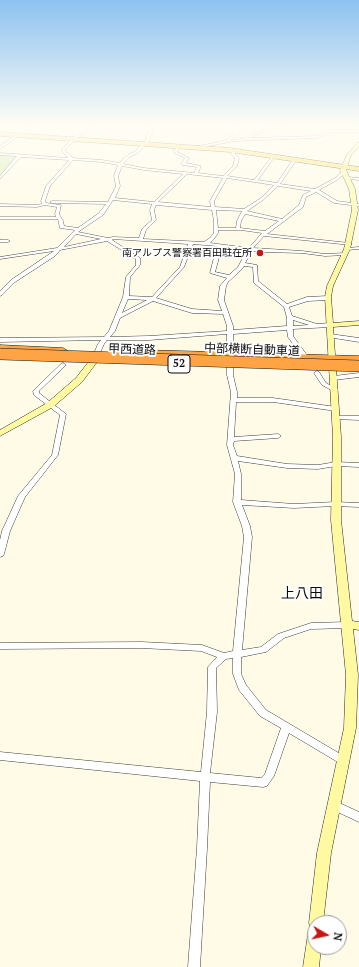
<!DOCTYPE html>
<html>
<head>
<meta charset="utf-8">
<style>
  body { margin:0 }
  #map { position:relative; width:359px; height:967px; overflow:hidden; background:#fffbe6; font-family:"PT Serif",serif }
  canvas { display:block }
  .north { position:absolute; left:307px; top:915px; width:40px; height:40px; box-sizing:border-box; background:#fff; border:1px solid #9d9d9d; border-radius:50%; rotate:99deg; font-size:11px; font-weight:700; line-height:16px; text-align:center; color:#090909 }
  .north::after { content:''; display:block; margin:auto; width:14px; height:18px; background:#c51716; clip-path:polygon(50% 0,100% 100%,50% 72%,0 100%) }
</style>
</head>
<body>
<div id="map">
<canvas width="359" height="967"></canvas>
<div class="north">N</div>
</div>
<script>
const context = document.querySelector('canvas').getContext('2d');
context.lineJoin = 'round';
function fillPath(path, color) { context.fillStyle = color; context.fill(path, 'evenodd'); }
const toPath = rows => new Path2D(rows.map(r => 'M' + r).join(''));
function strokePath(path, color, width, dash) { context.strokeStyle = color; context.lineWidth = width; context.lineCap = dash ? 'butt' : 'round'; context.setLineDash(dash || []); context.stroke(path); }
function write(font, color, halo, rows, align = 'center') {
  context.font = font + ' "PT Serif","Noto Sans JP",serif'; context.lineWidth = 4; context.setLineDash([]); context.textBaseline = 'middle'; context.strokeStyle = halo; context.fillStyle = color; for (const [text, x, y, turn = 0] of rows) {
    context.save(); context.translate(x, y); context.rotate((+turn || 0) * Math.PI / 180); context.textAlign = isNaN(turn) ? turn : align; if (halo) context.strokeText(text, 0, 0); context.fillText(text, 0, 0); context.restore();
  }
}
fillPath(toPath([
  [0,155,17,156,0,176]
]), '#caedac');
const street = toPath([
  [30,125,34,125,22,136,20,135,0,149,0,146,17,134,20,135,30,125],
  [92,125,96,125,76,139,65,150,73,158,102,160,119,163,129,154,136,151,143,142,145,142,149,130,146,127,147,125,151,125,150,127,153,130,148,144,146,144,138,153,131,156,123,164,144,168,194,173,197,167,182,165,181,164,185,158,173,152,179,145,181,146,177,152,189,158,186,163,201,166,198,173,223,176,233,166,235,158,231,154,232,150,234,149,236,150,235,154,239,158,237,166,227,176,254,180,273,155,275,156,258,180,277,183,294,158,295,158,297,159,280,184,315,189,335,178,342,172,344,172,344,174,337,180,319,190,337,201,359,204,359,206,334,203,316,192,306,197,303,207,267,234,349,243,351,243,351,245,264,236,253,248,302,251,325,254,345,253,347,253,347,255,325,256,302,253,262,252,252,251,245,263,257,265,258,281,287,304,307,297,328,296,331,298,328,300,308,301,289,307,292,316,317,324,330,323,333,325,330,327,293,329,293,336,309,358,308,359,304,359,288,337,287,330,233,334,233,375,237,392,237,398,273,398,336,407,339,409,336,411,273,402,236,402,234,437,278,434,281,436,278,438,234,441,233,445,237,456,287,464,318,465,336,462,359,463,359,467,336,466,318,469,287,468,238,461,241,474,241,500,294,504,335,502,359,503,359,507,335,506,294,508,242,505,250,526,252,537,242,650,261,647,278,634,311,623,348,622,351,623,352,625,351,627,348,628,311,629,284,638,266,652,241,657,241,674,246,685,266,710,347,758,349,761,347,764,344,765,341,764,289,733,274,776,267,786,263,787,210,782,207,848,200,967,188,967,197,848,200,781,0,760,0,752,201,772,207,712,208,667,217,657,201,651,141,648,0,649,0,643,141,642,202,645,224,653,233,651,244,537,242,526,233,502,235,474,227,445,231,392,227,375,227,334,149,340,107,340,104,344,97,360,94,362,91,360,98,344,101,340,0,342,0,338,104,337,109,331,123,297,126,277,136,265,136,259,107,241,60,250,55,256,15,282,2,295,0,296,0,291,11,280,54,251,0,259,0,257,57,248,75,230,60,228,58,219,0,219,0,217,56,217,55,214,57,207,45,205,37,207,0,206,0,204,37,205,42,204,41,201,46,186,69,160,21,157,0,179,0,176,17,156,0,155,0,153,68,158,62,151,62,149,74,137,92,125],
  [73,160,102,162,118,165,114,176,116,186,108,202,52,201,50,202,52,203,106,204,99,213,78,228,64,226,63,221,59,214,61,205,46,203,45,201,50,186,73,160],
  [122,166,144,170,183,174,154,202,115,198,120,186,118,176,122,166],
  [187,174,223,178,210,201,211,207,158,202,187,174],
  [227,178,274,185,261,198,244,209,215,207,214,201,227,178],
  [278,186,311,191,303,195,299,205,282,219,247,211,263,200,278,186],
  [113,200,152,204,150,210,152,220,142,229,139,238,113,237,108,238,78,232,103,215,113,200],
  [156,205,212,210,214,221,214,233,210,238,204,242,143,239,146,230,156,220,154,210,156,205],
  [216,210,242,211,237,221,236,228,218,228,216,210],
  [245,214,279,221,265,231,240,228,241,221,245,214],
  [218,230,241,230,262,233,249,248,210,243,214,239,218,233,218,230],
  [76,234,101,239,64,247,76,234],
  [112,240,113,239,188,244,180,267,152,297,129,296,130,277,140,265,140,258,112,240],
  [193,244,217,246,210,273,227,278,220,286,218,300,222,311,192,309,156,298,184,267,193,244],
  [222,247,247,250,238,267,229,275,215,272,222,247],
  [244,266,253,267,254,283,284,307,287,318,287,326,233,330,233,326,224,300,226,286,228,282,242,269,244,266],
  [128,299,147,300,122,313,128,299],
  [153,301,192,313,223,314,227,326,227,331,149,336,110,337,115,331,120,318,153,301],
  [293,320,309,325,293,326,293,320],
  [233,658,233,674,239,690,260,716,281,728,265,774,261,778,210,773,217,712,216,668,226,659,233,658],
  [241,125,245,125,231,140,248,138,252,133,281,125,286,125,254,135,252,138,316,136,332,130,359,130,359,132,332,132,317,138,235,141,197,148,195,147,227,140,241,125],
  [347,177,359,178,359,180,348,179,347,179,347,177],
  [0,240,8,240,10,241,8,242,0,242,0,240],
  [359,247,359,249,347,250,345,249,347,248,359,247],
  [330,334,359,338,359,342,328,337,327,336,330,334],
  [63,363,66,365,65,366,39,391,39,393,66,414,58,455,25,497,10,531,4,554,3,556,0,557,0,540,2,531,18,496,52,455,60,415,34,395,33,391,61,364,63,363],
  [317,371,319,372,326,383,337,389,338,390,337,391,333,391,322,385,314,373,317,371],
  [359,373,359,377,334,380,331,378,334,376,359,373],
  [336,416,359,416,359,420,334,419,333,418,336,416],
  [333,800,359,812,359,822,329,808,328,805,329,802,333,800]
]);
const secondary = toPath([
  [357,143,359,143,359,147,351,155,346,170,355,189,358,210,350,249,333,286,331,297,333,323,359,321,359,325,333,327,341,437,341,520,352,621,359,622,359,630,353,629,358,675,356,728,331,853,323,923,315,923,315,947,321,947,319,967,303,967,308,934,311,928,309,923,317,853,344,728,346,675,331,520,333,437,325,297,327,286,344,249,352,210,349,189,340,170,347,155,357,143],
  [90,360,96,360,97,362,82,382,53,407,0,436,0,430,47,403,76,378,90,360]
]);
const primary = toPath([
  [0,132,230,148,359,167,359,171,230,152,0,136,0,132]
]);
const highway = toPath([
  [0,345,63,348,68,351,63,354,0,351,0,345],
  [143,350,359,356,359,362,140,355,138,353,143,350]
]);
strokePath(street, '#3c3c3c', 1);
strokePath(secondary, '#2b2b2b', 1);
strokePath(primary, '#1a1a1a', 1);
strokePath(highway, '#1a1a1a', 1);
fillPath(street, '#fff');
fillPath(secondary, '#fffaa1');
fillPath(primary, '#ffdf56');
fillPath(highway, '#ffa444');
const highwayBridge = toPath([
  [0,354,359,366]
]);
strokePath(highwayBridge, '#1a1a1a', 12, []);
strokePath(highwayBridge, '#ffa444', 11);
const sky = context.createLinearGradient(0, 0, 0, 260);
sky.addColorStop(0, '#8dc2f0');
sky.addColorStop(0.48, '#fffdf4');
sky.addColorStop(1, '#fffdf400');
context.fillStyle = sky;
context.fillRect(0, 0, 359, 260);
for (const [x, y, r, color] of [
  [260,253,4,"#c51716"]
]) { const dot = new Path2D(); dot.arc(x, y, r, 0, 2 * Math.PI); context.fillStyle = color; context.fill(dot); strokePath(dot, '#fff', 1.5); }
write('10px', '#090909', '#fff', [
  ["南アルプス警察署百田駐在所",252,253]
], 'right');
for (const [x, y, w] of [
  [179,364,22]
]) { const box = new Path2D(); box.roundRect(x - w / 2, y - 9, w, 18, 3); context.fillStyle = '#fff'; context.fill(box); strokePath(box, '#090909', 1); }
write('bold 11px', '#090909', null, [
  ["52",179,364]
]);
write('12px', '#090909', '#fff', [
  ["甲西道路",132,350,2],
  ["中部横断自動車道",252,350,2]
]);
write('14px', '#090909', '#fff', [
  ["上八田",302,594]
]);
</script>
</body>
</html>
